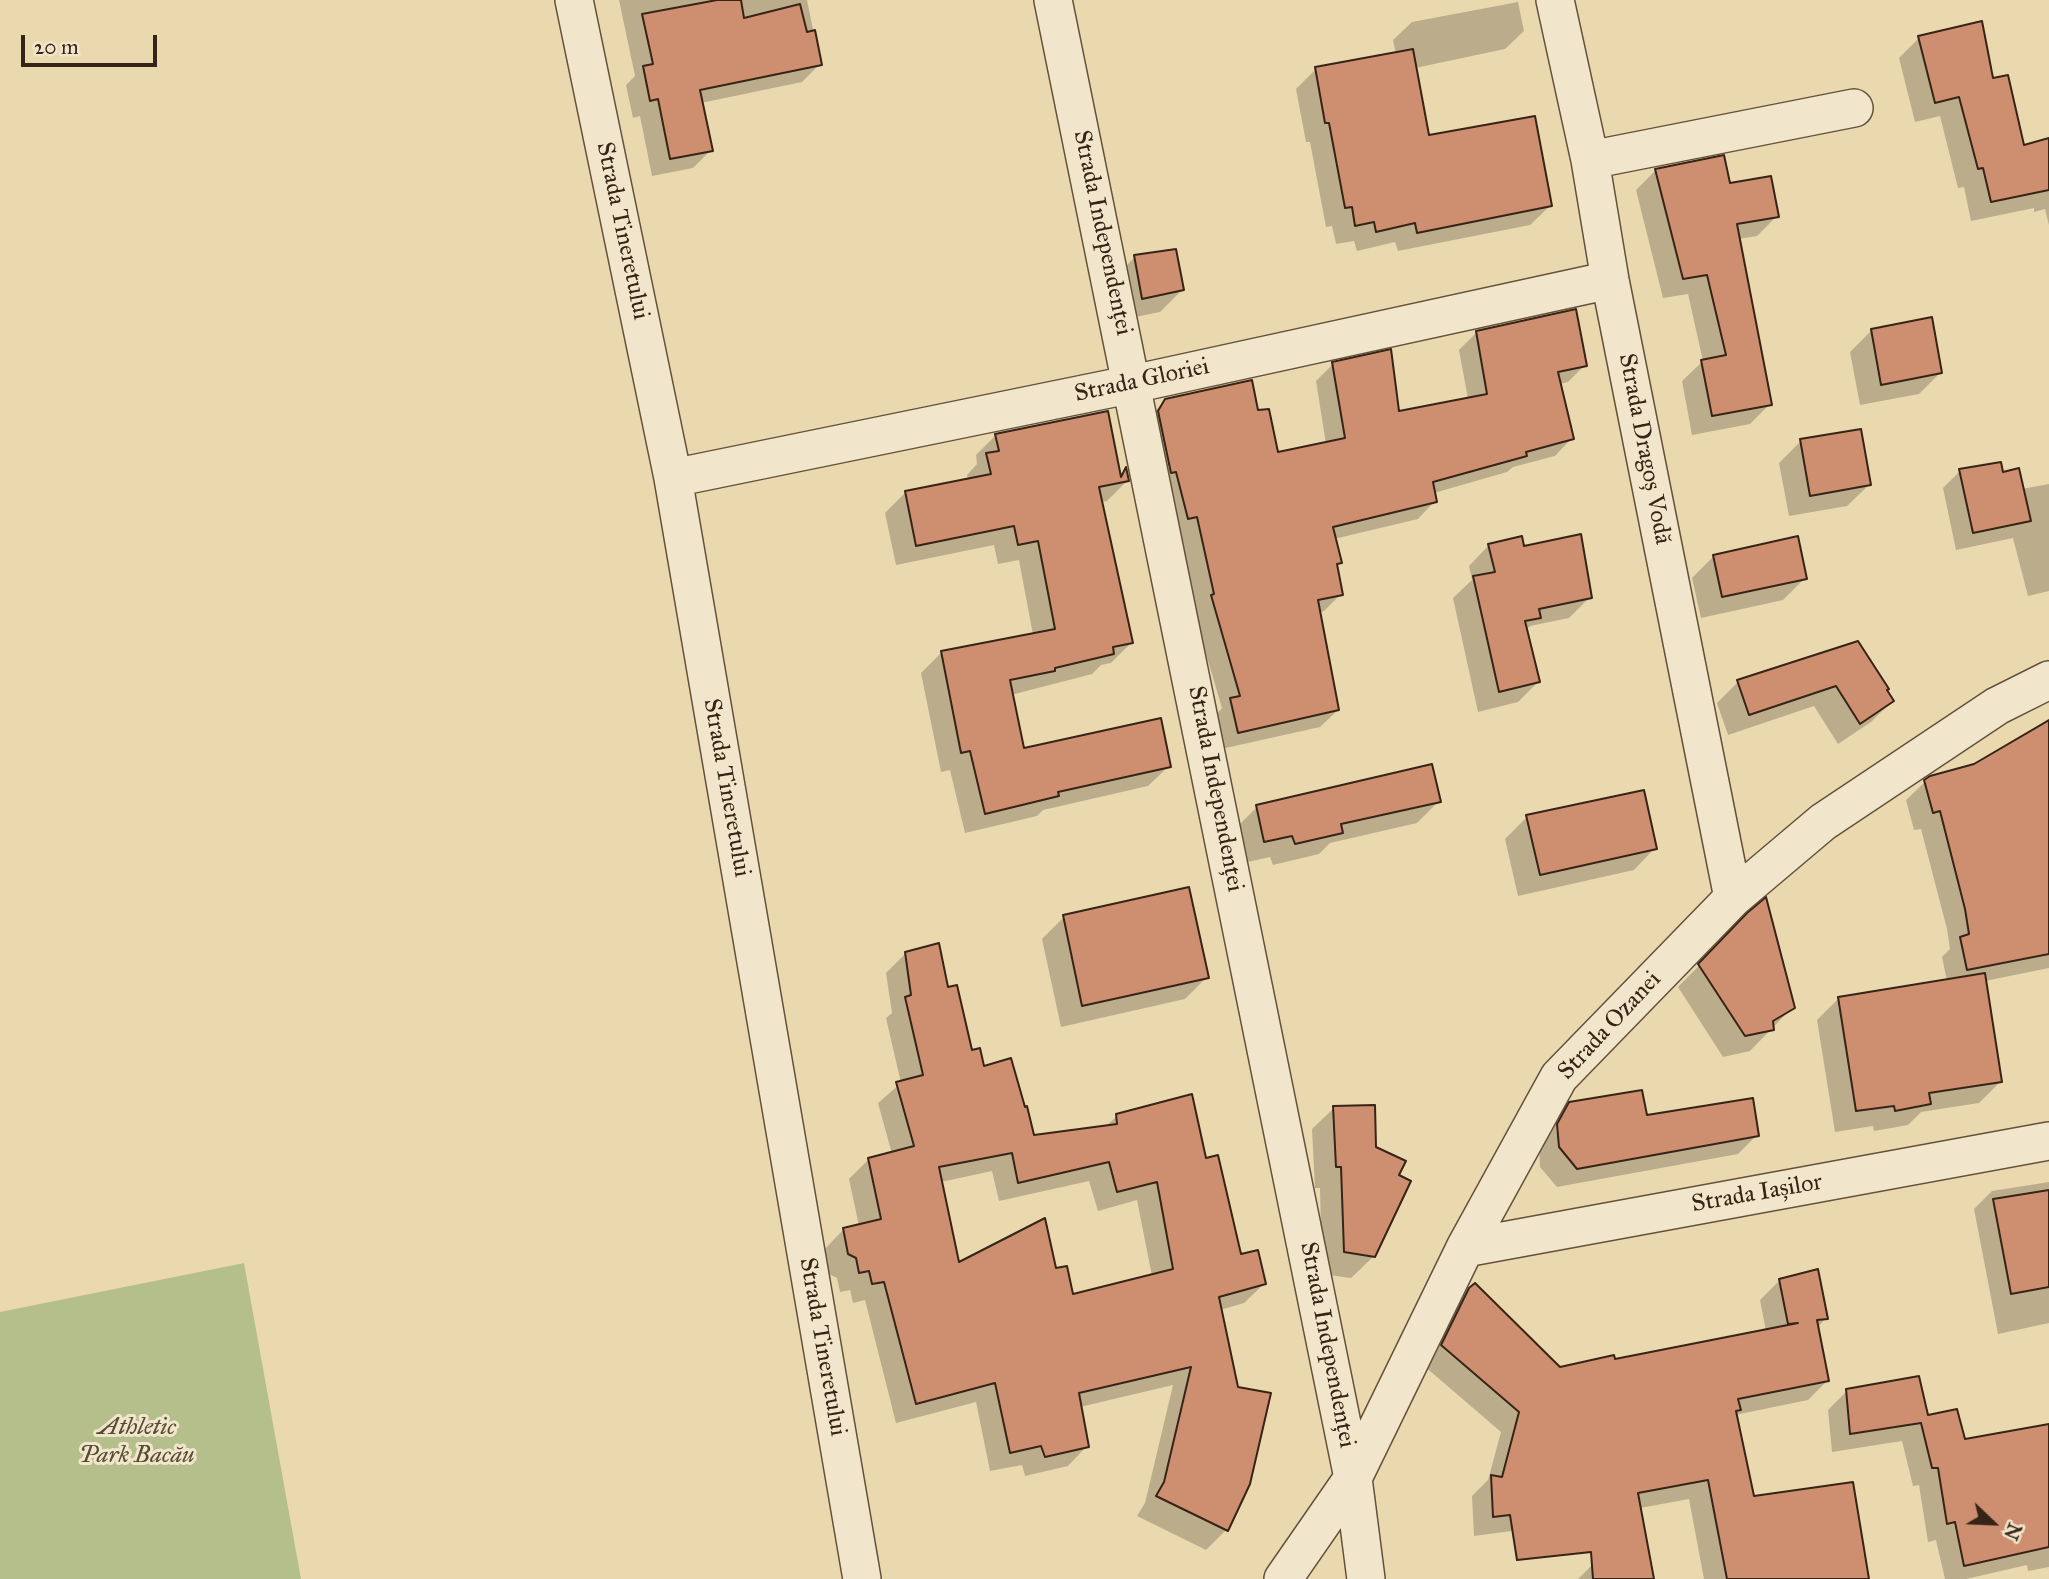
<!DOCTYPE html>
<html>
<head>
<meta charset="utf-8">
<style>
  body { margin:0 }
  #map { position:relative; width:2049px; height:1579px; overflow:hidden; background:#ead9af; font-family:"IM FELL Great Primer",serif }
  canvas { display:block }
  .north { position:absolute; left:1958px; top:1488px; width:70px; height:70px; -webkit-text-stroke:5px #f1e6cb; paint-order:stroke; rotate:113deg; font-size:19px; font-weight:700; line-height:28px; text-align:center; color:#372416 }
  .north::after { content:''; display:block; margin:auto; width:24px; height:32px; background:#372416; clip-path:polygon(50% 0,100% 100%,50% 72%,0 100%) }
  .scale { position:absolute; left:21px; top:35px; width:136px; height:32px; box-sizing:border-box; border:4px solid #372416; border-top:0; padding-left:9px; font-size:21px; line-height:24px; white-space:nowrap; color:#372416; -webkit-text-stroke:5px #f1e6cb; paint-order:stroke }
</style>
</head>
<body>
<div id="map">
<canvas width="2049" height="1579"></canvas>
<div class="north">N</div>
<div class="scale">20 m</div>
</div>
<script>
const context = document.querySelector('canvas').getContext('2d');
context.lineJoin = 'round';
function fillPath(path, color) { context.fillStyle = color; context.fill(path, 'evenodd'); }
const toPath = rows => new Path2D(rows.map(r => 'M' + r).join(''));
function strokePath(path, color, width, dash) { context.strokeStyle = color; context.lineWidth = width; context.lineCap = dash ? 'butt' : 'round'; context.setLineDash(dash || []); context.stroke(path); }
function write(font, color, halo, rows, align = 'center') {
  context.font = font + ' "IM FELL Great Primer",serif'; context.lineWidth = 6; context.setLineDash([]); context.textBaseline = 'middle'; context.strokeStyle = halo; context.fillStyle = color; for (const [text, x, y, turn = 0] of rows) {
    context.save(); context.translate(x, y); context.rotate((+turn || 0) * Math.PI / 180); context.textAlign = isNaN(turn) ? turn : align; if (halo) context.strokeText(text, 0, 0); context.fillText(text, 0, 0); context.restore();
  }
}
fillPath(toPath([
  [244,1263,301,1579,0,1579,0,1312]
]), '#b5bf8c');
fillPath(toPath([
  [619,0,807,0,820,64,802,82,701,103,711,150,693,168,652,176,640,116,633,118,626,85,635,76],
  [1518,2,1524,31,1505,49,1415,68,1428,137,1550,206,1530,225,1398,251,1395,242,1357,251,1354,241,1336,244,1332,226,1326,227,1310,142,1306,142,1296,89,1316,69,1396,54,1393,40,1412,22],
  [1919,38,1992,81,2023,147,2049,140,2049,225,2045,209,2034,212,2034,208,1971,221,1964,187,1958,188,1940,116,1915,122,1899,58],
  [1656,170,1728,185,1777,216,1757,236,1738,239,1770,404,1750,424,1692,435,1682,381,1703,361,1688,294,1663,298,1636,190],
  [1135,257,1182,290,1160,312,1120,320,1113,279],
  [1872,330,1940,373,1919,394,1860,405,1850,352],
  [1477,332,1585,365,1568,382,1559,384,1572,438,1555,456,1513,467,1507,472,1434,493,1435,501,1418,519,1334,539,1340,562,1335,566,1341,594,1324,611,1318,613,1338,710,1320,727,1221,749,1214,717,1222,708,1194,614,1197,611,1180,533,1148,418,1166,400,1257,412,1277,454,1326,444,1316,381,1333,364,1398,413,1468,399,1459,350],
  [996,435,1119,477,1125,471,1127,481,1107,501,1101,502,1131,643,1111,663,1101,665,1092,674,1011,695,1022,750,1169,766,1148,786,1043,810,1037,816,965,833,950,770,941,772,921,673,941,653,1033,635,1019,560,998,564,994,545,896,565,885,513,905,493,968,480,967,475,977,464,976,455],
  [1801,441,1869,485,1847,506,1789,516,1779,463],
  [1960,471,2002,474,2022,489,2049,484,2049,591,2028,596,2013,538,1956,550,1943,488],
  [1489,545,1523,548,1590,597,1569,618,1530,626,1526,630,1538,682,1518,702,1478,712,1453,598,1472,580,1469,566],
  [1714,556,1805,578,1783,600,1701,618,1692,578],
  [1857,643,1892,701,1871,722,1838,744,1814,706,1728,735,1717,703,1738,682],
  [2049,722,2049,968,1985,981,2000,1082,1979,1103,1921,1112,1908,1125,1874,1131,1873,1126,1835,1132,1817,1020,1838,999,1947,981,1942,957,1950,949,1947,929,1921,829,1914,830,1906,800,1926,781,1975,765],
  [1439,801,1417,823,1330,843,1319,854,1273,865,1270,857,1243,863,1235,829,1257,807],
  [1527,817,1655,848,1634,870,1518,896,1505,839],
  [1749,915,1793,1007,1750,1051,1723,1057,1678,987],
  [1064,917,1207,977,1185,999,1061,1027,1042,939],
  [906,953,946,989,971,1052,1033,1137,1105,1127,1117,1116,1205,1160,1239,1256,1264,1284,1244,1303,1220,1310,1226,1530,1206,1550,1137,1516,1145,1503,1173,1385,1080,1407,1087,1446,1068,1466,1025,1476,1022,1465,990,1471,976,1402,896,1423,865,1300,853,1303,850,1290,840,1292,837,1278,829,1274,824,1250,843,1230,859,1226,849,1179,869,1159,892,1154,878,1103,901,1083,886,1018,892,1013,886,973],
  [992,1171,999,1201,1089,1181,1098,1211,1137,1200,1152,1276,1072,1296,1055,1270,958,1264,941,1182],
  [1570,1103,1645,1117,1757,1135,1738,1154,1557,1187,1540,1167,1539,1144,1550,1123],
  [1334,1108,1375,1148,1397,1176,1374,1256,1351,1278,1322,1274,1320,1188,1315,1188,1312,1129],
  [2049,1182,2049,1323,1998,1334,1974,1209,1992,1191],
  [1780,1280,1826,1318,1817,1328,1827,1381,1808,1400,1735,1415,1752,1497,1867,1579,1704,1579,1689,1499,1624,1511,1617,1517,1474,1536,1472,1496,1488,1480,1501,1432,1423,1365,1450,1310,1470,1289,1559,1369,1766,1331,1760,1300],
  [1847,1391,1926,1417,1963,1441,2049,1426,2049,1567,2028,1571,2027,1565,1966,1579,1945,1579,1936,1540,1928,1542,1919,1485,1913,1486,1902,1441,1832,1452,1828,1410],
  [1648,1554,1653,1579,1578,1579,1591,1566]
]), '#0003');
const building = toPath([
  [717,0,741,0,744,18,800,4,807,32,815,30,822,65,700,90,713,151,670,159,658,99,650,101,643,66,653,64,642,14,717,0],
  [1982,21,1993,78,2008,75,2024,145,2049,138,2049,190,1991,202,1983,168,1978,169,1959,97,1935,103,1918,36,1982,21],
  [1413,49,1429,135,1535,116,1552,206,1417,233,1415,223,1376,232,1374,222,1355,226,1352,207,1345,208,1329,123,1325,123,1315,67,1413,49],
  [1724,155,1730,183,1771,176,1779,217,1737,224,1772,405,1712,416,1701,360,1726,355,1707,275,1683,279,1655,169,1724,155],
  [1176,249,1184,290,1142,299,1134,255,1176,249],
  [1576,309,1587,366,1558,372,1574,439,1526,452,1527,456,1433,482,1437,502,1333,527,1342,563,1337,564,1343,595,1318,600,1339,710,1238,733,1230,698,1240,696,1211,595,1214,594,1197,517,1188,519,1176,472,1171,473,1158,411,1165,399,1252,380,1258,410,1269,409,1278,452,1345,438,1332,362,1391,349,1399,411,1487,394,1476,331,1576,309],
  [1932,317,1942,373,1881,385,1871,329,1932,317],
  [1108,411,1121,477,1126,467,1129,481,1099,487,1133,643,1113,647,1114,654,1055,668,1055,671,1010,680,1024,748,1161,718,1171,767,1058,792,1059,796,985,814,970,751,961,753,941,651,1055,629,1038,541,1018,545,1014,526,916,546,905,491,991,474,986,453,999,451,995,434,1108,411],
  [1861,429,1871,485,1810,496,1800,439,1861,429],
  [2001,462,2003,472,2019,468,2031,521,1973,533,1959,469,2001,462],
  [1581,534,1592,598,1539,609,1541,618,1525,621,1540,682,1499,692,1473,576,1495,572,1488,544,1522,536,1524,546,1581,534],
  [1798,536,1807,579,1722,597,1713,555,1798,536],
  [1858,641,1889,689,1887,690,1894,701,1860,724,1836,686,1749,715,1737,680,1858,641],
  [2049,720,2049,954,1967,970,1960,937,1969,934,1965,909,1940,811,1933,813,1924,780,1930,776,1974,764,2049,720],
  [1432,764,1441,802,1341,824,1343,833,1295,844,1292,836,1264,842,1256,805,1432,764],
  [1644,790,1657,849,1540,875,1526,815,1644,790],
  [1189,887,1209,978,1082,1006,1063,915,1189,887],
  [1766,897,1795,1008,1773,1021,1774,1030,1745,1036,1698,964,1747,913,1766,897],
  [939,943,948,987,957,985,972,1050,980,1048,984,1066,1011,1058,1025,1107,1027,1106,1034,1135,1117,1124,1116,1114,1192,1094,1206,1158,1218,1155,1241,1254,1258,1250,1266,1284,1219,1297,1238,1387,1271,1393,1250,1484,1228,1531,1156,1496,1164,1482,1191,1367,1079,1393,1089,1447,1045,1457,1041,1446,1010,1453,995,1383,916,1404,884,1282,872,1284,869,1271,859,1273,856,1258,848,1254,843,1228,881,1219,868,1158,914,1146,896,1082,923,1075,905,997,911,995,905,952,939,943],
  [1012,1153,1018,1183,1109,1162,1117,1192,1157,1182,1173,1269,1073,1294,1067,1266,1056,1268,1045,1218,959,1262,939,1167,1012,1153],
  [1985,973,2002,1082,1929,1093,1931,1104,1895,1111,1894,1106,1856,1111,1838,997,1985,973],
  [1642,1090,1647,1115,1753,1098,1759,1136,1577,1169,1559,1147,1557,1124,1569,1102,1642,1090],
  [1375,1105,1376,1147,1406,1161,1399,1175,1411,1181,1375,1257,1344,1252,1341,1167,1336,1167,1333,1106,1375,1105],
  [2049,1190,2049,1287,2011,1294,1993,1199,2049,1190],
  [1818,1269,1828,1319,1817,1320,1829,1381,1738,1399,1741,1410,1736,1411,1754,1496,1853,1482,1869,1579,1727,1579,1708,1480,1638,1493,1654,1579,1593,1579,1591,1552,1517,1560,1510,1515,1493,1517,1491,1475,1502,1477,1519,1412,1441,1345,1469,1288,1475,1283,1560,1367,1614,1355,1615,1359,1798,1323,1788,1324,1779,1279,1818,1269],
  [1919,1376,1928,1415,1957,1409,1965,1439,2049,1424,2049,1547,1964,1566,1955,1522,1947,1524,1938,1468,1932,1468,1921,1423,1850,1434,1846,1389,1919,1376]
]);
fillPath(building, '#ce8f70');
strokePath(building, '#372416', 2);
const street = toPath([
  [574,0,673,478,862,1579],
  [1053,0,1353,1478,1366,1579],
  [1555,0,1590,160,1610,280,1733,898],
  [1590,160,1854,108],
  [673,478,1133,384,1610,280],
  [1465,1248,2049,1141],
  [1283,1579,1353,1478,1465,1248,1559,1077,1733,898,1823,822,1997,706,2049,680]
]);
strokePath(street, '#64513c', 40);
strokePath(street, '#f1e6cb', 37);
write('24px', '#372416', '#f1e6cb', [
  ["Strada Tineretului",622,231,78],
  ["Strada Independenței",1102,233,78],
  ["Strada Gloriei",1142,381,-12],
  ["Strada Dragoș Vodă",1644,449,79],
  ["Strada Tineretului",726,788,80],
  ["Strada Independenței",1215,789,79],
  ["Strada Ozanei",1610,1026,-47],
  ["Strada Iașilor",1757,1194,-10],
  ["Strada Independenței",1327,1345,79],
  ["Strada Tineretului",822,1347,80]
]);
write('italic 24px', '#564b34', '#f1e6cb', [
  ["Athletic",137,1428],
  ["Park Bacău",137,1456]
]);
</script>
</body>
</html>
